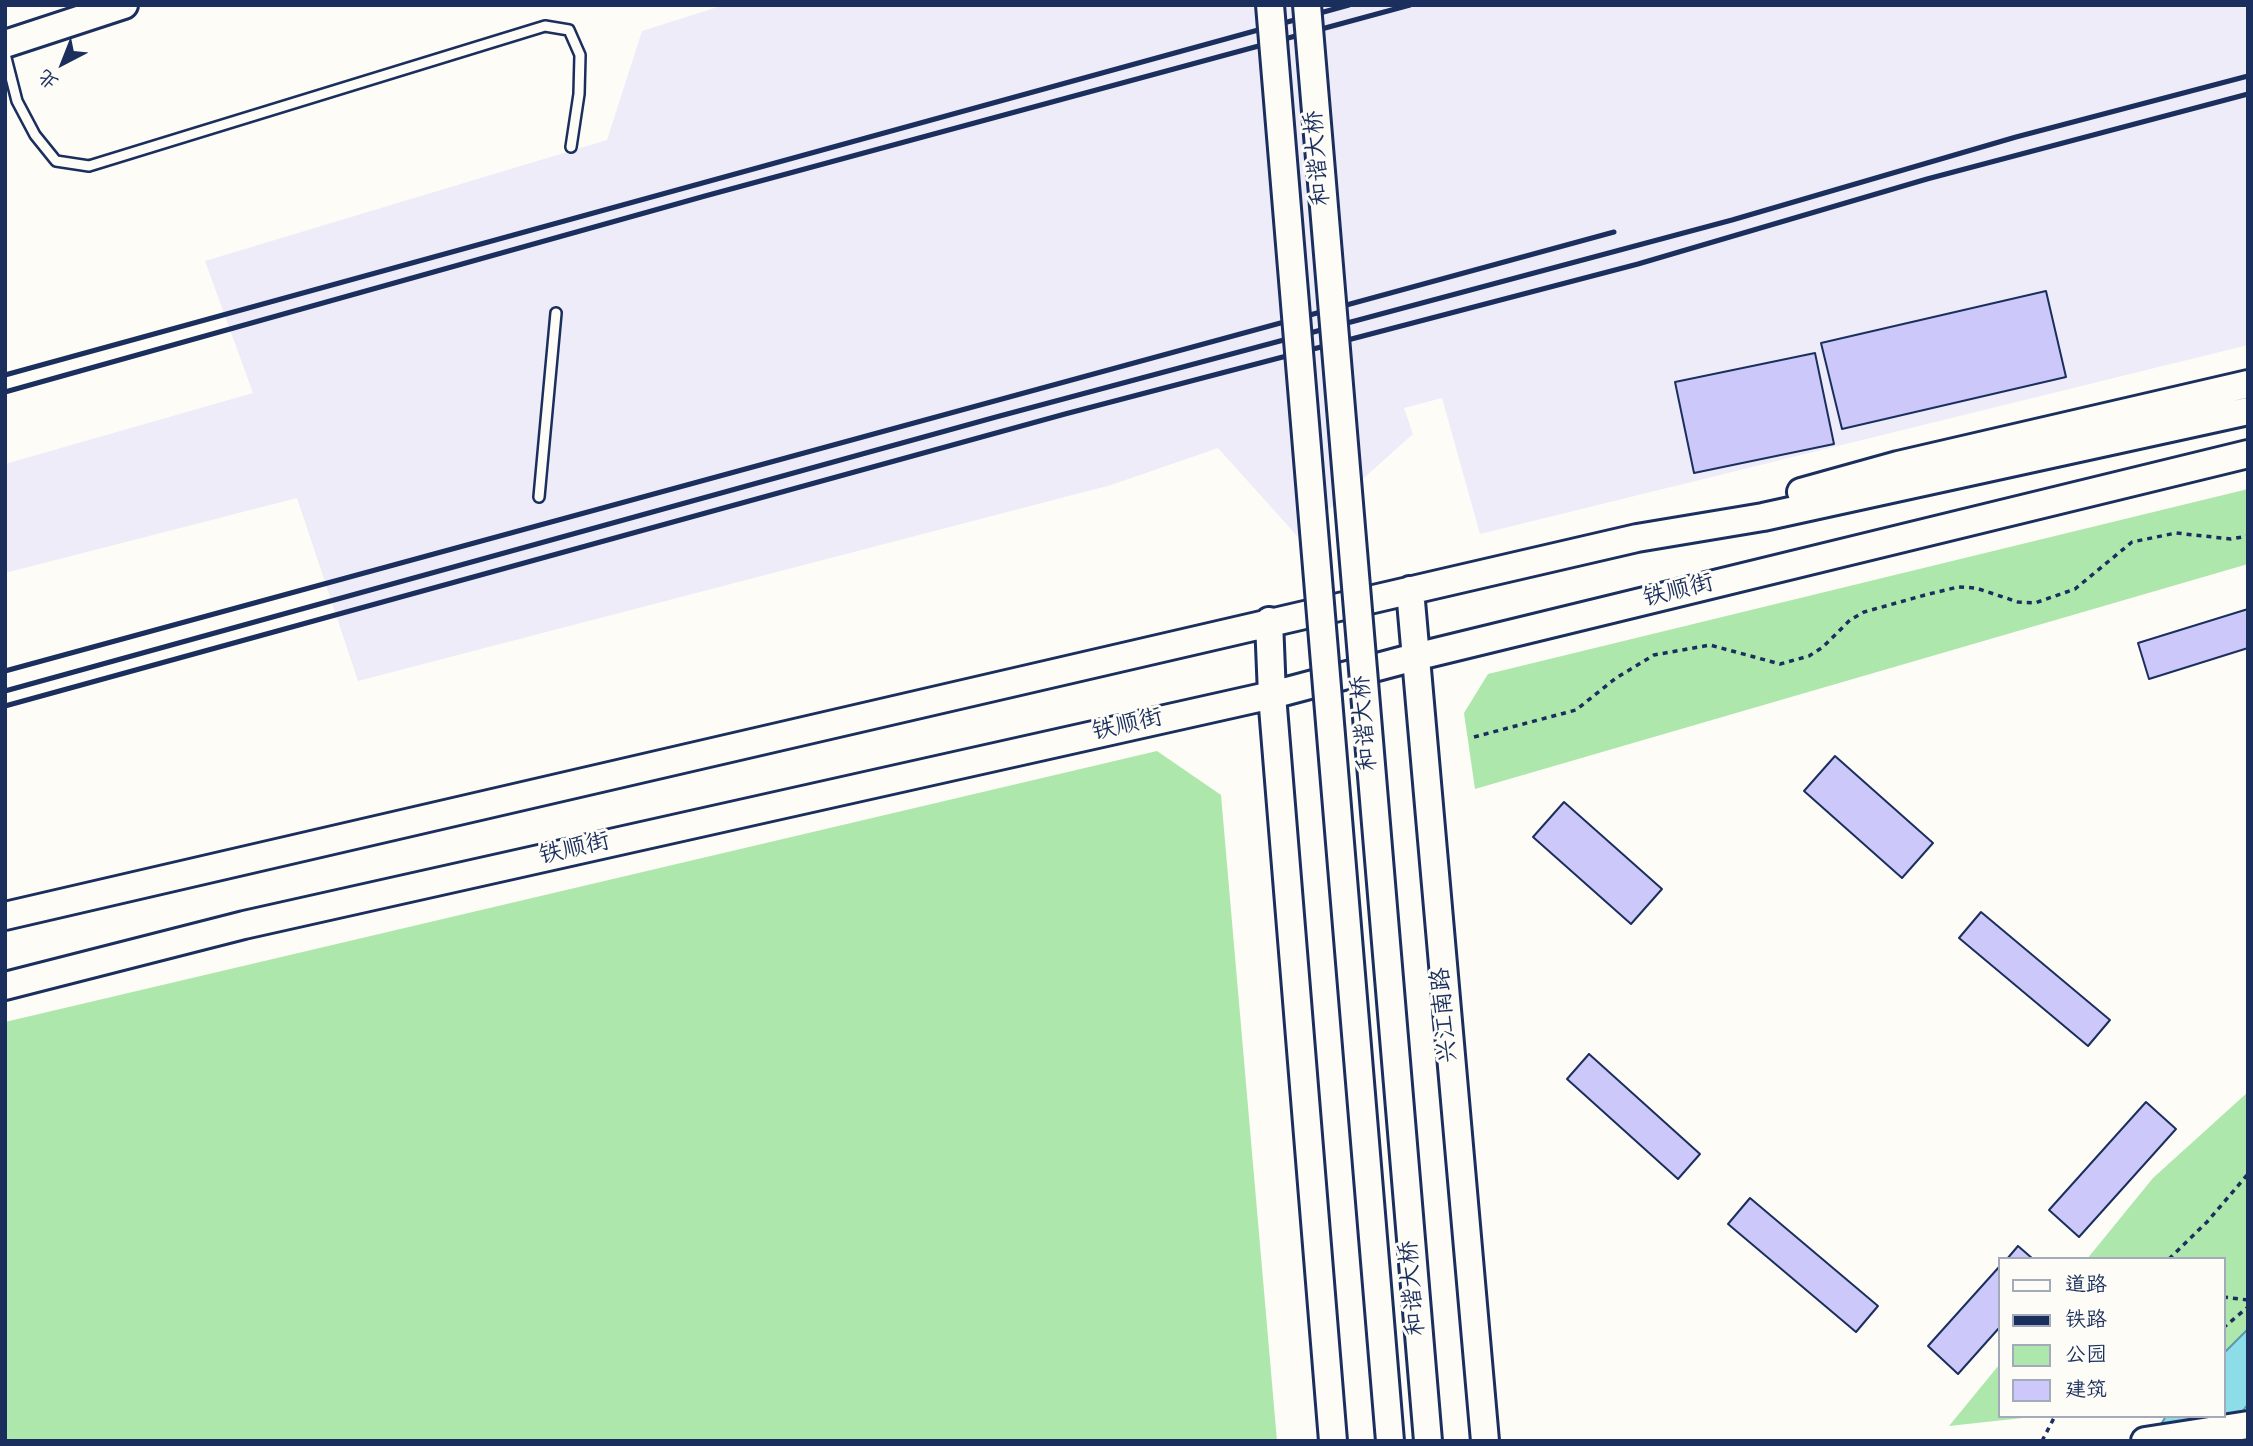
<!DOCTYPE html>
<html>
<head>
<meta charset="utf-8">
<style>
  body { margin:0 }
  #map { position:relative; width:2253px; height:1446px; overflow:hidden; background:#fdfcf7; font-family:Kalam,"LXGW WenKai TC",sans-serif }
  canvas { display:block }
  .frame { position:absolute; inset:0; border:7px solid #1b2f5e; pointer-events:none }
  .legend { position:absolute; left:1998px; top:1257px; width:228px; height:161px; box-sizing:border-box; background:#fdfcf7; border:2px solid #a3aaba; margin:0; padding:9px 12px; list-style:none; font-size:21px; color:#1b2f5e }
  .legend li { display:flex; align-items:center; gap:14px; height:35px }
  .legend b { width:35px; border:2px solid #a3aaba }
  .north { position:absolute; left:28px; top:28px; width:70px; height:70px; -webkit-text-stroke:5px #fdfcf7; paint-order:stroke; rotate:222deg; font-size:19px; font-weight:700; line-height:28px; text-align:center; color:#1b2f5e }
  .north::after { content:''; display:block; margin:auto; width:24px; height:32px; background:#1b2f5e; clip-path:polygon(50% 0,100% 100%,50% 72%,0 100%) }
</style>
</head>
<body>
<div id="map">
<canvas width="2253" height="1446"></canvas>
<div class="frame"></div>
<ul class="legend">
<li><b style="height:9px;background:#fdfcf7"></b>道路</li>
<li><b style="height:9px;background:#1b2f5e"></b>铁路</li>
<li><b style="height:19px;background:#ade7ab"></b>公园</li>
<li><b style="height:19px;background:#ccc8fa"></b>建筑</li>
</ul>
<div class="north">北</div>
</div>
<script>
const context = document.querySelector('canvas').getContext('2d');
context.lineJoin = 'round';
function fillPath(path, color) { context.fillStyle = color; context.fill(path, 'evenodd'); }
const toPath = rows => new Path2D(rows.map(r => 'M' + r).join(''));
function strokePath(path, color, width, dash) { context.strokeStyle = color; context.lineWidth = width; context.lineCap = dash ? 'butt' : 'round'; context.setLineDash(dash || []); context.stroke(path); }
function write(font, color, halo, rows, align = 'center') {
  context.font = font + ' Kalam,"LXGW WenKai TC",sans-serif'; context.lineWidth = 6; context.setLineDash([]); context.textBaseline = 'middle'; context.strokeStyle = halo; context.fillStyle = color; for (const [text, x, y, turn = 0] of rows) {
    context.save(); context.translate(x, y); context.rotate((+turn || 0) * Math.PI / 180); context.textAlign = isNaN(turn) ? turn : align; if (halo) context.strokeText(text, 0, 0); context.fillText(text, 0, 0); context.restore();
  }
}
fillPath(toPath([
  [724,5,2248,5,2248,345,1480,534,1442,398,1404,408,1413,434,1298,537,1218,448,1111,485,358,681,297,498,5,573,5,464,253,393,205,261,607,140,642,31]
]), '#eeecf8');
fillPath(toPath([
  [2248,489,2248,564,1475,789,1464,713,1488,674],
  [1157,751,1221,795,1277,1441,5,1441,5,1022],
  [2248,1092,2248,1329,2223,1354,2223,1259,2087,1259,2153,1178],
  [1999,1365,1999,1416,2041,1416,1949,1426]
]), '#ade7ab');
const water = toPath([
  [2248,1329,2248,1404,2220,1441,2151,1441,2166,1416,2223,1416,2223,1354,2248,1329]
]);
fillPath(water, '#8cdde7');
strokePath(water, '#5f97b0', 2);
const building = toPath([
  [2046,291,2066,377,1842,429,1821,343,2046,291],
  [1815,353,1834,444,1694,473,1675,382,1815,353],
  [2248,609,2248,648,2149,679,2138,643,2248,609],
  [1835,756,1933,843,1902,878,1804,791,1835,756],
  [1564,802,1662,889,1631,924,1533,837,1564,802],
  [1981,912,2110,1020,2088,1046,1959,938,1981,912],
  [1589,1054,1700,1154,1678,1179,1567,1079,1589,1054],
  [2146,1102,2176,1129,2079,1237,2049,1210,2146,1102],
  [1750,1198,1878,1306,1856,1332,1728,1224,1750,1198],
  [2018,1246,2033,1259,2007,1259,2018,1246],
  [1999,1267,1999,1328,1958,1374,1928,1346,1999,1267]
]);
fillPath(building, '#ccc8fa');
strokePath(building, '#1b2f5e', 2);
const service = toPath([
  [5,54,17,101,35,135,56,161,89,166,545,26,569,30,580,55,579,94,571,147],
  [539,497,556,313]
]);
const secondary = toPath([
  [5,44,124,5],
  [1801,492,1898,465,2248,384],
  [1410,590,1485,1441],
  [1269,621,1272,695,1333,1441],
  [5,916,1637,538,1763,517,2248,411],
  [5,986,244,925,1272,695,1415,657,2248,454],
  [2145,1441,2248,1425]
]);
strokePath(service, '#1b2f5e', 14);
strokePath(secondary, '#1b2f5e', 32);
strokePath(toPath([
  [1474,737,1576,710,1616,678,1654,655,1710,645,1780,664,1809,656,1823,647,1850,620,1864,612,1925,595,1958,587,1976,588,2018,602,2035,603,2075,589,2132,542,2176,533,2231,539,2248,536],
  [2169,1259,2207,1222,2248,1174],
  [2223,1297,2248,1300],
  [2223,1328,2248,1307],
  [2042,1441,2055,1416]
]), '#1b2f5e', 3.5, [5, 5]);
strokePath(service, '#fdfcf7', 9);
strokePath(secondary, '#fdfcf7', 26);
strokePath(toPath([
  [5,375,1349,5],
  [5,392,705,196,1410,5],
  [5,671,1614,232],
  [5,691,996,417,1732,220,2016,137,2248,76],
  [5,706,1065,414,1638,264,1927,179,2248,94]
]), '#1b2f5e', 5);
const secondaryBridge = toPath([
  [1270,5,1390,1441],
  [1307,5,1428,1441]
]);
strokePath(secondaryBridge, '#1b2f5e', 32, []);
strokePath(secondaryBridge, '#fdfcf7', 26);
write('24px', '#1b2f5e', '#fdfcf7', [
  ["和谐大桥",1320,158,-95],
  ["铁顺街",1679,593,-14],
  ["和谐大桥",1367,723,-95],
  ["铁顺街",1128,727,-13],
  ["铁顺街",575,851,-13],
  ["兴江南路",1447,1015,-95],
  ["和谐大桥",1415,1288,-95]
]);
</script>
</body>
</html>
